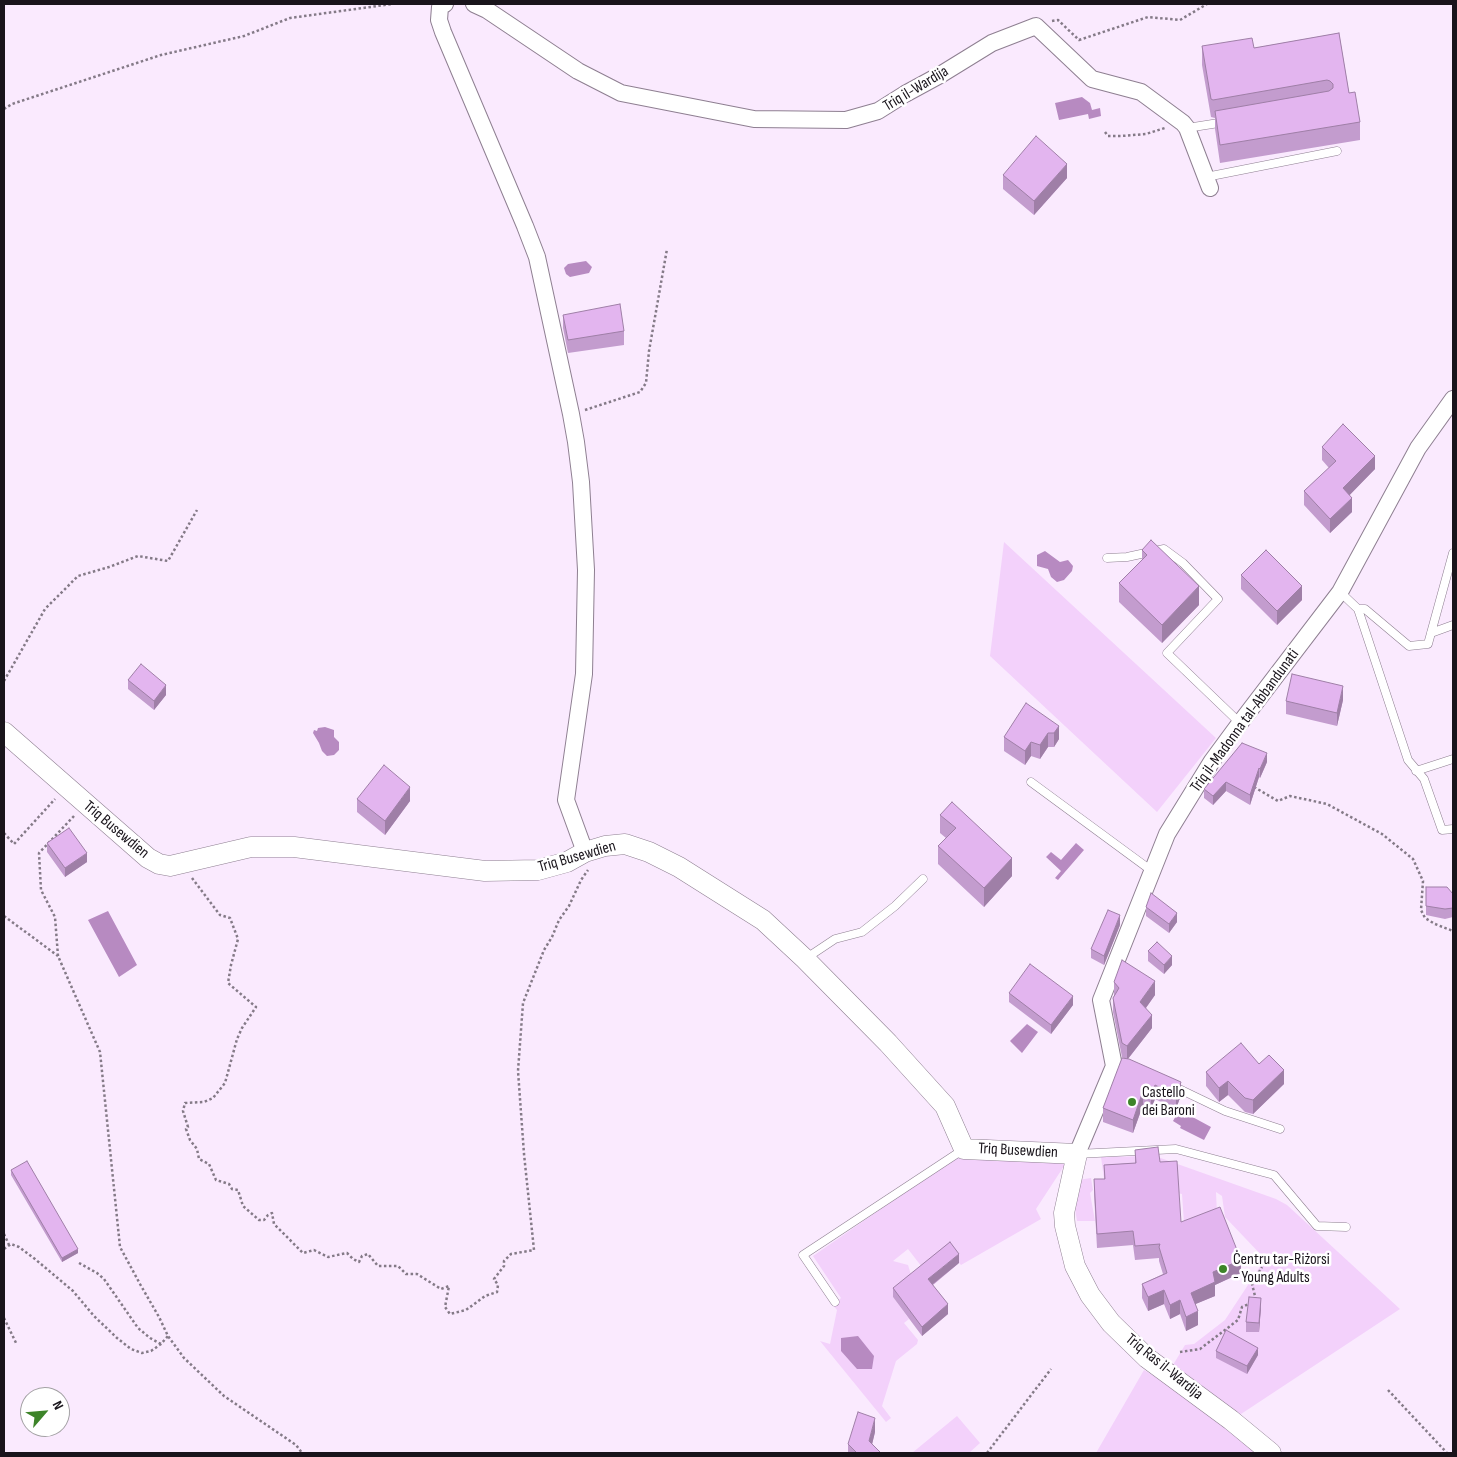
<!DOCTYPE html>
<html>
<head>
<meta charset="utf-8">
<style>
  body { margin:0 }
  #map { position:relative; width:1457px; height:1457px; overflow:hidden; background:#faeafe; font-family:"Sofia Sans Condensed",sans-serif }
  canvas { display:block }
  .frame { position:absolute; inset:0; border:5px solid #19141b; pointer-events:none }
  .north { position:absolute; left:20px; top:1387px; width:50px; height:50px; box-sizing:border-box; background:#fff; border:1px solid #a3a1a4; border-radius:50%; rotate:63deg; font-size:14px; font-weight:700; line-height:20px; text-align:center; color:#19141b }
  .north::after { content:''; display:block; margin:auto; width:18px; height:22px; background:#3d8429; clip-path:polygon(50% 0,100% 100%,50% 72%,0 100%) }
</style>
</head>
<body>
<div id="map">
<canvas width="1457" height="1457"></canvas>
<div class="frame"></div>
<div class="north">N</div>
</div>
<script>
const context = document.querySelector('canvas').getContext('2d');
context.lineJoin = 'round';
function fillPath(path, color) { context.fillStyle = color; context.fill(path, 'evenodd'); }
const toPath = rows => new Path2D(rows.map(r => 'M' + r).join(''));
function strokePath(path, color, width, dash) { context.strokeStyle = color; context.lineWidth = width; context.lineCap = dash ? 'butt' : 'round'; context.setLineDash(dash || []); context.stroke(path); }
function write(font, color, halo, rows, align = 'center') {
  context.font = font + ' "Sofia Sans Condensed",sans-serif'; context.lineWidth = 5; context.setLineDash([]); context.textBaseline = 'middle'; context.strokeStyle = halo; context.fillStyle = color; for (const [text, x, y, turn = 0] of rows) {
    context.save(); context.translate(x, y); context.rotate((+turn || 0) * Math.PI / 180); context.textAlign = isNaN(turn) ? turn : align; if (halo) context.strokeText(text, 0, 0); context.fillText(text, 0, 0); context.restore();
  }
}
fillPath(toPath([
  [1004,542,1216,738,1157,812,990,656],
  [963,1152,1066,1163,1036,1209,1041,1219,961,1265,950,1252,925,1271,908,1249,893,1261,908,1265,913,1281,893,1297,909,1319,904,1323,918,1340,917,1344,896,1361,882,1406,891,1418,886,1422,820,1341,830,1344,837,1310,833,1305,841,1298,813,1256],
  [1155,1156,1276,1199,1287,1205,1400,1309,1238,1416,1173,1365,1185,1345,1194,1344,1225,1320,1265,1259,1225,1217,1222,1196,1216,1192,1217,1215,1184,1223,1182,1194,1104,1179,1101,1157],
  [1091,1178,1093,1190,1090,1193,1095,1221,1077,1221,1075,1209,1078,1180],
  [1144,1370,1171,1386,1261,1453,1096,1453],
  [957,1416,980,1443,969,1453,912,1453]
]), '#f3d1fb');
fillPath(toPath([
  [1082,97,1090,103,1092,110,1100,108,1101,116,1089,119,1088,114,1059,120,1055,103],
  [586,261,592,267,589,273,570,277,566,274,564,268,568,264],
  [1045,551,1060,562,1068,560,1073,566,1072,571,1064,580,1057,582,1051,577,1048,569,1037,566,1037,555],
  [325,727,334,730,334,737,339,742,339,750,334,755,327,756,322,751,319,743,313,733,314,730,317,731,318,728],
  [1076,843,1084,850,1058,880,1055,878,1061,871,1046,857,1051,852,1061,860],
  [108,911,137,965,119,977,88,920],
  [1027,1024,1038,1032,1022,1053,1010,1041],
  [1177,1114,1185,1118,1187,1114,1211,1127,1204,1140,1180,1128,1181,1126,1173,1121],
  [858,1336,874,1356,872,1369,857,1369,841,1351,841,1338]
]), '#b78ac1');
const service = toPath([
  [1187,128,1225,122],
  [1206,177,1337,151],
  [1107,558,1127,557,1164,549,1183,563,1218,599,1167,653,1240,723],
  [1340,592,1358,609,1408,760,1424,779,1442,830,1453,829],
  [1358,609,1365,609,1409,646,1428,644,1453,553],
  [1431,633,1453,625],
  [1416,771,1453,759],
  [1031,782,1152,871],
  [805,959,835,939,862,932,895,906,923,879],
  [1173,1086,1225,1111,1280,1129],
  [1077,1154,1176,1149,1274,1175,1317,1226,1346,1227],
  [835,1302,803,1255,964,1149]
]);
const minor = toPath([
  [445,4,440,7,439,20,443,32,525,226,537,257,571,414,576,442,581,482,586,570,584,674,566,800,585,852],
  [474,4,487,10,578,71,621,93,754,119,846,120,878,111,905,94,940,75,992,43,1036,26,1092,79,1141,92,1183,123,1187,128,1210,188],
  [1077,1154,1114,1066,1101,1000,1167,834,1212,761,1240,723,1340,592,1418,448,1453,399]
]);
const tertiary = toPath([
  [4,732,148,858,159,864,170,866,251,847,294,847,485,871,538,870,567,862,585,852,605,846,625,844,649,852,679,867,763,920,805,959,888,1043,945,1106,964,1149,1077,1154,1064,1213,1065,1226,1075,1266,1090,1295,1111,1323,1147,1358,1231,1420,1271,1453]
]);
strokePath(service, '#8e7f91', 9);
strokePath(minor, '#8e7f91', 18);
strokePath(tertiary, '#8e7f91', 21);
strokePath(toPath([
  [1052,21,1058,20,1079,40,1148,17,1180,20,1207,4],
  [4,109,12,104,161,55,244,36,290,18,392,4],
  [1105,132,1108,136,1121,136,1146,134,1165,128],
  [585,410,640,392,646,383,649,351,667,249],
  [4,681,45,609,78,576,109,567,138,556,168,561,197,510],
  [1254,787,1278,801,1290,796,1327,804,1382,834,1413,859,1423,881,1421,910,1425,918,1435,924,1453,931],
  [74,816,39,853,41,890,55,917,58,956,100,1052,120,1247,140,1284,159,1317,168,1336,184,1358,224,1396,296,1445,302,1453],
  [4,833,14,844,55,799],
  [192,878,220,915,230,918,238,939,231,965,228,983,256,1007,242,1028,237,1039,225,1083,213,1098,204,1102,185,1103,183,1111,188,1127,186,1129,190,1140,197,1149,199,1159,209,1164,216,1180,229,1184,232,1189,238,1190,243,1206,259,1220,264,1220,268,1215,272,1213,274,1224,303,1253,314,1250,328,1257,347,1253,353,1259,359,1262,362,1256,368,1254,378,1266,398,1266,406,1274,417,1274,441,1289,449,1286,445,1307,450,1314,466,1310,485,1296,497,1292,498,1285,494,1279,504,1266,504,1261,511,1254,534,1250,524,1154,518,1071,523,1003,544,950,552,937,559,920,569,906,581,880,588,870],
  [4,916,58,956],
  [4,1234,9,1245],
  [4,1249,11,1244,19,1247,35,1259,73,1291,94,1316,117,1338,131,1349,142,1353,151,1351,161,1344,168,1336],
  [79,1263,97,1273,104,1279,138,1328,150,1338,161,1344],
  [1256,1300,1252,1284,1262,1267],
  [4,1318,17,1345],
  [1180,1352,1200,1349,1238,1320,1242,1307,1251,1303],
  [1388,1390,1447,1453],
  [987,1453,1051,1369]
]), '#847a87', 2.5, [2.5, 2.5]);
strokePath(service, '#fff', 8);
strokePath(minor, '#fff', 16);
strokePath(tertiary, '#fff', 20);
fillPath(toPath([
  [1339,33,1349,93,1360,122,1360,140,1220,163,1215,129,1215,118,1211,117,1202,65,1202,46,1254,48],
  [1003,175,1067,178,1034,215,1003,189],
  [563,315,624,331,624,345,568,353,563,328],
  [1453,404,1453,418,1452,417,1452,405],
  [1322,447,1375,469,1349,495,1352,512,1330,533,1304,505,1304,491,1329,468,1322,460],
  [1142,550,1199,605,1162,643,1119,602,1119,583,1142,560],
  [1241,575,1302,600,1277,625,1241,589],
  [128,680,166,695,154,710,128,689],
  [1343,700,1337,726,1286,714,1286,701],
  [1059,726,1059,739,1054,747,1048,747,1040,759,1031,756,1025,765,1004,751,1004,737],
  [1267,762,1260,778,1259,777,1250,805,1226,791,1213,805,1204,798,1204,789],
  [357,799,410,801,385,835,357,812],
  [940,815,1012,858,1012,876,984,907,938,864,938,846,946,838,940,833],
  [47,843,87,862,65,877,47,852],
  [1426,887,1453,894,1453,917,1445,919,1426,915],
  [1146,907,1177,922,1169,933,1146,916],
  [1120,925,1104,965,1091,958,1091,949],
  [1148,951,1172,965,1164,974,1148,961],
  [1114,982,1155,995,1146,1008,1152,1028,1128,1059,1181,1095,1176,1109,1155,1099,1151,1109,1143,1105,1133,1133,1103,1122,1103,1108,1125,1059,1122,1057,1113,1012,1113,998,1114,996],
  [1009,993,1073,1005,1051,1034,1009,1002],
  [1259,1064,1284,1084,1253,1114,1245,1112,1228,1095,1219,1102,1206,1086,1206,1072],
  [1135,1150,1160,1162,1181,1222,1241,1273,1215,1285,1215,1296,1195,1304,1198,1325,1186,1331,1180,1314,1170,1319,1164,1304,1148,1311,1142,1298,1142,1284,1163,1274,1159,1261,1159,1258,1135,1260,1133,1245,1097,1248,1094,1193,1094,1179,1104,1179,1104,1165,1135,1163],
  [11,1170,78,1253,62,1262,11,1175],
  [959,1263,933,1285,948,1314,922,1336,893,1297,893,1288],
  [1261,1307,1259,1332,1246,1332,1246,1322],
  [1216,1351,1258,1355,1247,1374,1216,1358],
  [875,1432,872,1444,881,1453,848,1453,848,1444]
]), '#c39cce');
fillPath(toPath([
  [1067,164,1067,178,1034,215,1034,201],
  [1375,456,1375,469,1343,502,1343,488],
  [1352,498,1352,512,1330,533,1330,519],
  [1199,586,1199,605,1162,643,1162,625],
  [1302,586,1302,600,1277,625,1277,611],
  [166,685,166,695,154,710,154,701],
  [1343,686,1343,700,1337,726,1337,713],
  [1059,726,1059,739,1054,747,1054,733],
  [1048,733,1048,747,1040,759,1040,745],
  [1031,742,1031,756,1025,765,1025,751],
  [1267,753,1267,762,1260,778,1260,769],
  [1259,768,1259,777,1250,805,1250,795],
  [1226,782,1226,791,1213,805,1213,796],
  [410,787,410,801,385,835,385,821],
  [87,853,87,862,65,877,65,868],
  [1012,858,1012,876,984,907,984,888],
  [1177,913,1177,922,1169,933,1169,924],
  [1120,915,1120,925,1104,965,1104,956],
  [1172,956,1172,965,1164,974,1164,965],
  [1155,981,1155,995,1140,1016,1140,1002],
  [1073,996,1073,1005,1051,1034,1051,1025],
  [1152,1015,1152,1028,1127,1060,1127,1046],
  [1284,1070,1284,1084,1253,1114,1253,1100],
  [1228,1081,1228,1095,1219,1102,1219,1088],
  [1181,1082,1181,1095,1176,1109,1176,1096],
  [1155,1085,1155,1099,1151,1109,1151,1095],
  [1143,1091,1143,1105,1133,1133,1133,1120],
  [78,1249,78,1253,62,1262,62,1258],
  [959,1254,959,1263,928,1288,928,1279],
  [1241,1260,1241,1273,1215,1285,1215,1296,1191,1306,1191,1293,1213,1272],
  [1164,1290,1164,1304,1148,1311,1148,1297],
  [1261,1298,1261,1307,1259,1332,1259,1323],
  [1180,1300,1180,1314,1170,1319,1170,1305],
  [948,1304,948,1314,922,1336,922,1327],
  [1198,1311,1198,1325,1186,1331,1186,1317],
  [1258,1348,1258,1355,1247,1374,1247,1366],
  [875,1418,875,1432,870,1453,869,1441]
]), '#9f7fa7');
const building = toPath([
  [1339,33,1349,93,1355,92,1360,122,1220,145,1215,111,1329,91,1333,88,1333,84,1330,81,1327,80,1213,100,1211,99,1202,46,1252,38,1254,48,1339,33],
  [1036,136,1067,164,1034,201,1003,175,1036,136],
  [620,304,624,331,568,340,563,315,620,304],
  [1343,424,1375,456,1343,488,1352,498,1330,519,1304,491,1336,461,1322,447,1343,424],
  [1151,540,1199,586,1162,625,1119,583,1147,555,1142,550,1151,540],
  [1266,550,1302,586,1277,611,1241,575,1266,550],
  [141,664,166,685,154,701,128,680,141,664],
  [1292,674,1343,686,1337,713,1286,701,1292,674],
  [1026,703,1059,726,1054,733,1048,733,1040,745,1031,742,1025,751,1004,737,1026,703],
  [1242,743,1267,753,1260,769,1259,768,1250,795,1226,782,1213,796,1204,789,1242,743],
  [384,765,410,787,385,821,357,799,384,765],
  [952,802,1012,858,984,888,938,846,956,828,940,815,952,802],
  [69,828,87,853,65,868,47,843,69,828],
  [1426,887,1447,887,1453,894,1453,908,1445,909,1426,906,1426,887],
  [1151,893,1177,913,1169,924,1146,907,1151,893],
  [1108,910,1120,915,1104,956,1091,949,1108,910],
  [1157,942,1172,956,1164,965,1148,951,1157,942],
  [1122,960,1155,981,1140,1002,1152,1015,1127,1046,1122,1043,1113,998,1119,988,1114,982,1122,960],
  [1030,964,1073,996,1051,1025,1009,993,1030,964],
  [1241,1043,1259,1064,1269,1055,1284,1070,1253,1100,1245,1098,1228,1081,1219,1088,1206,1072,1241,1043],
  [1122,1058,1129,1059,1181,1082,1176,1096,1155,1085,1151,1095,1143,1091,1133,1120,1103,1108,1122,1058],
  [1158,1147,1160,1162,1177,1161,1181,1222,1220,1207,1241,1260,1213,1272,1215,1282,1191,1293,1198,1311,1186,1317,1180,1300,1170,1305,1164,1290,1148,1297,1142,1284,1167,1273,1159,1247,1160,1244,1135,1246,1133,1231,1097,1234,1094,1179,1105,1179,1104,1165,1136,1163,1135,1150,1158,1147],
  [27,1161,78,1249,62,1258,11,1170,27,1161],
  [950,1242,959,1254,928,1279,948,1304,922,1327,893,1288,950,1242],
  [1249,1297,1261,1298,1259,1323,1246,1322,1249,1297],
  [1226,1330,1258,1348,1247,1366,1216,1351,1226,1330],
  [858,1412,875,1418,869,1441,881,1453,857,1453,848,1444,858,1412]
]);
fillPath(building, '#e3b5ef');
strokePath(building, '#9f7fa7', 1);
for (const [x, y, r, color] of [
  [1132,1102,5,"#3d8429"],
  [1223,1269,5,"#3d8429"]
]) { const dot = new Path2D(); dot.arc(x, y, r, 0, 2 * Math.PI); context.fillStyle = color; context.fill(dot); strokePath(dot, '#fff', 2); }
write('16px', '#19141b', '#fff', [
  ["Triq il-Wardija",916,89,-31],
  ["Triq il-Madonna tal-Abbandunati",1245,721,-54],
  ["Triq Busewdien",116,830,40],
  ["Triq Busewdien",577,857,-16],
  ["Triq Busewdien",1018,1151,3],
  ["Triq Ras il-Wardija",1164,1367,39]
]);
write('16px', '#19141b', '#fff', [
  ["Castello",1142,1093],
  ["dei Baroni",1142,1111],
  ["Ċentru tar-Riżorsi",1233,1260],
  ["- Young Adults",1233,1278]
], 'left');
</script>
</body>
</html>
